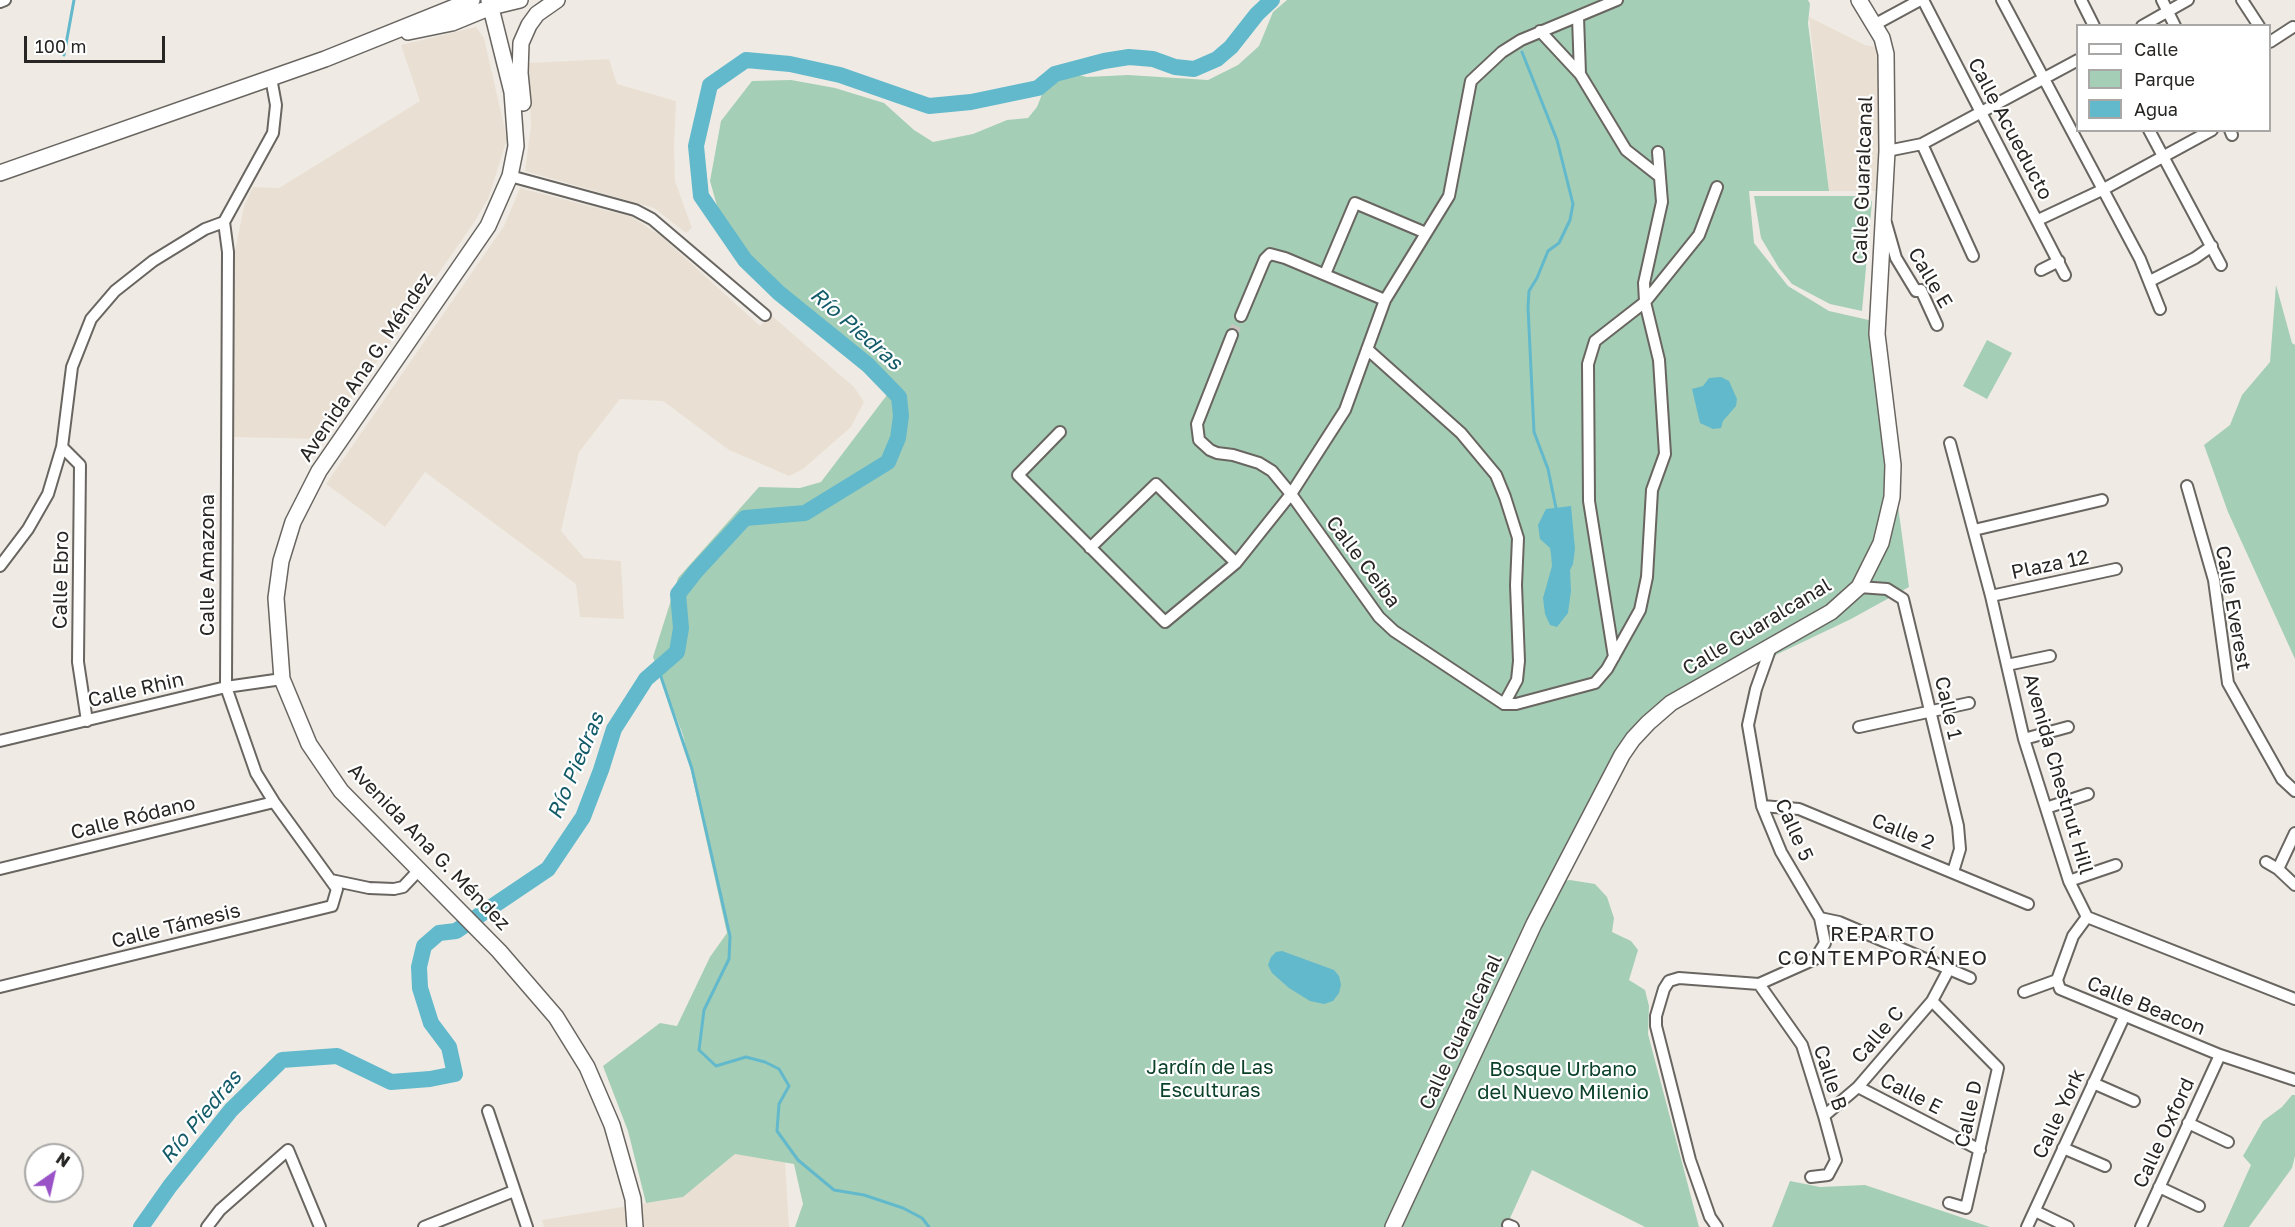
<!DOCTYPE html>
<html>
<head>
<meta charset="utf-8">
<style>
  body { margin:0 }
  #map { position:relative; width:2295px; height:1227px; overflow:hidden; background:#efebe4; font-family:"Golos Text",sans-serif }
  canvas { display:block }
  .legend { position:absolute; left:2076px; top:24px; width:195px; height:108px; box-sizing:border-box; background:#fff; border:2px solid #a9a8a7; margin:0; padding:8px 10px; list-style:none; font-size:18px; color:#282624 }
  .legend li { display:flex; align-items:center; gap:12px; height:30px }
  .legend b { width:30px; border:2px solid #a9a8a7 }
  .north { position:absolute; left:24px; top:1143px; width:60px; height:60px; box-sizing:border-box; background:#fff; border:2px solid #a9a8a7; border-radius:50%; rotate:34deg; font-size:16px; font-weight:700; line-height:24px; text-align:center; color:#282624 }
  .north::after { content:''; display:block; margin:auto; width:21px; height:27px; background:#9953c7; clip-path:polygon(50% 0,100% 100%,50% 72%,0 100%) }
  .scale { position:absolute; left:24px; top:36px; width:141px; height:27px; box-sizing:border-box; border:3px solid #282624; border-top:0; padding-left:8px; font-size:18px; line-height:21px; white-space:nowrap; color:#282624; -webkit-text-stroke:4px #fff; paint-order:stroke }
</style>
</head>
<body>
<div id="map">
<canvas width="2295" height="1227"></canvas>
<ul class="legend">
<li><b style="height:8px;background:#fff"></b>Calle</li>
<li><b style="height:16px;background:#a5ceb6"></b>Parque</li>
<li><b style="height:16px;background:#63b9cc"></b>Agua</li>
</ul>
<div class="north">N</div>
<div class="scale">100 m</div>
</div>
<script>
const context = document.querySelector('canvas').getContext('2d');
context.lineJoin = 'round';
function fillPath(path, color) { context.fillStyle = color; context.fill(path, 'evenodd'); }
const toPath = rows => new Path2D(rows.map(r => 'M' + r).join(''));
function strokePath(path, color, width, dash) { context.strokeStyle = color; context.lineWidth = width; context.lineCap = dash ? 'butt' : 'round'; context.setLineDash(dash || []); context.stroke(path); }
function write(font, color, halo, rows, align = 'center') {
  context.font = font + ' "Golos Text",sans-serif'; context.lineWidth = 4.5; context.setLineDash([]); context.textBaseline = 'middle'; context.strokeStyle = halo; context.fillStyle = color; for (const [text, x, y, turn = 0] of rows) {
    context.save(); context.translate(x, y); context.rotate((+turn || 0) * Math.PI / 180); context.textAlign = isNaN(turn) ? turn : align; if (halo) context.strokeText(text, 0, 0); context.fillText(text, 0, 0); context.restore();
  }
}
fillPath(toPath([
  [1809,17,1865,45,1877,47,1880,61,1879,191,1829,191],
  [476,27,484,38,507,139,489,197,473,224,323,439,234,437,235,251,244,206,253,187,279,188,420,101,401,45],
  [609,59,617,84,676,101,674,147,675,181,692,228,686,233,654,208,525,171,531,126,528,63],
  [520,188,632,217,661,236,760,326,771,315,854,387,864,402,851,427,803,469,789,476,729,450,663,401,620,399,579,452,561,531,584,558,621,561,624,619,580,617,576,584,425,472,385,527,326,484,504,226],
  [735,1154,785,1161,789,1227,544,1227,542,1220,683,1197]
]), '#e9e0d3');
fillPath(toPath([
  [1287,0,1808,0,1810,4,1808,23,1829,191,1749,191,1754,243,1788,286,1829,311,1873,321,1909,587,1851,619,1698,692,1628,735,1558,882,1570,880,1595,884,1607,897,1614,918,1612,932,1631,941,1638,950,1629,980,1645,990,1649,1006,1648,1034,1699,1227,1645,1227,1532,1170,1506,1227,795,1227,803,1204,794,1164,735,1154,683,1197,646,1203,628,1131,603,1066,660,1023,677,1026,710,957,727,933,683,735,653,657,678,578,759,487,800,488,821,482,890,391,883,381,775,293,727,241,710,181,721,121,752,81,791,80,835,88,884,103,914,130,933,142,973,134,1007,120,1028,118,1037,107,1052,69,1087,77,1128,75,1208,80,1238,65,1259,46,1273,12],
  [1754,196,1856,196,1870,199,1872,202,1862,311,1830,304,1792,284,1779,268,1761,238],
  [2276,285,2292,343,2295,345,2295,659,2228,512,2204,445,2230,425,2242,395,2270,362],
  [1987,340,2012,353,1987,399,1963,386],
  [2292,1095,2295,1095,2295,1156,2292,1168,2249,1227,2223,1227,2251,1165,2243,1156,2263,1121,2282,1107],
  [1790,1181,1820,1187,1865,1185,1990,1227,1772,1227]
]), '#a5ceb6');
fillPath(toPath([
  [1721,377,1729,381,1737,399,1736,406,1723,421,1721,428,1713,429,1700,423,1692,389,1703,386,1709,378],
  [1571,506,1575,549,1573,564,1570,570,1571,591,1568,613,1557,627,1550,625,1545,614,1543,598,1552,566,1551,554,1550,548,1540,539,1538,525,1546,509],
  [1282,951,1334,970,1339,976,1341,985,1339,993,1333,1001,1324,1004,1310,1001,1289,988,1272,973,1268,965,1271,957,1276,952]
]), '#63b9cc');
strokePath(toPath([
  [1522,52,1557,140,1573,204,1570,220,1559,243,1548,251,1537,278,1529,291,1528,307,1534,432,1548,469,1556,508],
  [64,55,74,0],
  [658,668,692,769,730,936,729,959,704,1010,699,1050,716,1066,746,1057,765,1062,779,1069,789,1086,779,1104,777,1131,798,1160,834,1190,864,1195,903,1208,922,1218,929,1227]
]), '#63b9cc', 3);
strokePath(toPath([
  [141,1227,170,1186,231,1110,282,1060,337,1056,391,1082,430,1079,455,1074,449,1047,431,1023,420,988,419,967,424,946,439,933,456,931,548,869,583,817,601,770,614,729,646,679,677,652,681,628,678,594,696,571,745,518,805,513,888,462,898,438,901,416,899,397,868,365,779,293,745,260,701,196,696,146,710,85,746,60,790,64,840,75,929,106,971,102,1038,88,1055,74,1104,61,1129,57,1153,59,1175,67,1194,69,1217,59,1231,47,1257,14,1272,0]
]), '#63b9cc', 16);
strokePath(toPath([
  [1232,335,1241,316]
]), '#c7c4be', 10, [10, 5]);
const street = toPath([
  [1923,0,2065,275],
  [2002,0,2140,259,2160,309],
  [2081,0,2094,26],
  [2162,0,2175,26],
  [2242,0,2259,26],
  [0,2,5,0],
  [1578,17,1580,74,1626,150,1659,176],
  [1874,25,1920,0],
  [2142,26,2188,0],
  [1540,31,1580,74],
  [2270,42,2293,27],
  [2149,130,2221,265],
  [2230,130,2232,135],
  [1922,144,1973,256],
  [1887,151,1922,144,2078,60],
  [510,176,635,210,652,219,765,315],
  [2038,220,2102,190,2212,130],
  [1886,223,1896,258,1916,291,1921,290,1937,325],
  [2041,270,2059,261],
  [1325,274,1355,203,1426,233],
  [2150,281,2195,258,2212,246],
  [1241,316,1265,259,1270,254,1285,258,1385,300],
  [1232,335,1197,424,1199,440,1210,450,1217,453,1233,455,1259,463,1272,471,1291,494,1379,617,1394,631,1504,704,1516,704,1595,683,1607,669,1640,610,1647,577,1652,490,1665,454,1659,360,1645,302,1699,235,1717,187],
  [1367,349,1461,433,1496,475,1505,497,1518,538,1516,585,1519,661,1517,680,1504,704],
  [1060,432,1018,475,1165,622,1236,563,1291,494,1345,410,1385,300,1449,196,1471,81,1502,52,1521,40,1617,0],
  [1950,443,1991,596,2024,739,2069,881,2087,917,2295,999],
  [62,447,80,465,78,662,87,721],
  [2187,486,2214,580,2228,683,2282,779,2295,791],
  [1974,530,2102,500],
  [1090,548,1156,484,1236,563],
  [0,566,28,529,48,494,62,447,72,367,91,319,115,291,153,261,205,229,224,222,273,133,276,105,271,78],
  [1859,587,1887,589,1903,599,1958,826,1960,849,1953,872],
  [1991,596,2116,569],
  [1614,657,1589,501,1588,364,1595,341,1645,302,1644,283,1662,202,1658,152],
  [2007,665,2050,656],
  [1859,727,1969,703],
  [2024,739,2068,727],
  [0,741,226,687,282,679],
  [1762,806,1799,809,2028,904],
  [2046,808,2088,794],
  [2266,862,2278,869,2295,885],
  [0,869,274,802],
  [2278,869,2295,833],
  [331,880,369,888,394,889,403,887,419,870],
  [2069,881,2116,865],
  [2087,917,2073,936,2057,980,2060,989,2220,1055,2295,1080],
  [1820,918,1839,922,1970,978],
  [1759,984,1802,1045,1824,1116,1836,1160,1828,1175,1811,1177],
  [0,987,332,906,337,889,274,802,256,773,226,687,228,252,224,222],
  [2024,992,2057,980],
  [1932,1001,1998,1068,1966,1208,1949,1203],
  [2093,1083,2134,1101],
  [1858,1087,1980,1150],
  [488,1111,527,1227],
  [1824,1116,1858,1087,1932,1001,1949,969],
  [2188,1123,2228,1142],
  [2063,1148,2105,1166],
  [2159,1187,2199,1206],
  [2035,1211,2068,1227],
  [1508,1225,1513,1227],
  [207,1227,220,1210,288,1150,320,1227],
  [424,1227,514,1191],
  [1717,1227,1710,1217,1690,1160,1656,1026,1656,1016,1664,989,1669,981,1679,978,1759,984,1815,959,1825,943,1820,918,1781,852,1762,806,1748,725,1756,689,1771,647],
  [2027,1227,2124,1017],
  [2141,1227,2220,1055]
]);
const secondary = toPath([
  [489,0,512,92,516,146,510,176,488,226,319,471,293,522,281,561,276,598,282,679,309,744,341,791,499,951,556,1017,587,1067,612,1125,633,1199,635,1227],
  [408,32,452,23,491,7,520,0],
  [523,103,520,73,521,43,529,25,537,14,557,0],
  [0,173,325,59,472,0],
  [1393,1227,1534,924,1622,755,1633,739,1648,723,1671,703,1831,612,1859,587,1881,543,1892,497,1893,465,1877,334,1887,151,1886,54,1882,38,1859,0]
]);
strokePath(street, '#696560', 14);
strokePath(secondary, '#696560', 18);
strokePath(street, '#fff', 10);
strokePath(secondary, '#fff', 15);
write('20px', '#282624', '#fff', [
  ["Calle Acueducto",2010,129,62],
  ["Calle Guaralcanal",1863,180,-88],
  ["Calle E",1930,278,59],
  ["Avenida Ana G. Méndez",366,367,-56],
  ["Calle Ceiba",1363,562,53],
  ["Calle Amazona",208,565,-90],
  ["Plaza 12",2050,565,-12],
  ["Calle Ebro",61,580,-89],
  ["Calle Everest",2233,608,80],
  ["Calle Guaralcanal",1757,627,-31],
  ["Calle Rhin",136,690,-13],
  ["Calle 1",1948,708,77],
  ["Avenida Chestnut Hill",2058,774,74],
  ["Calle Ródano",133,818,-14],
  ["Calle 5",1794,830,66],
  ["Calle 2",1903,832,22],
  ["Avenida Ana G. Méndez",429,847,46],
  ["Calle Támesis",176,926,-14],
  ["Calle Beacon",2146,1006,22],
  ["Calle Guaralcanal",1461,1032,-65],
  ["Calle C",1878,1035,-49],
  ["Calle B",1830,1078,72],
  ["Calle E",1911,1094,27],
  ["Calle D",1969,1114,-78],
  ["Calle York",2059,1114,-65],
  ["Calle Oxford",2164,1133,-65]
]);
write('20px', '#0b4229', '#fff', [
  ["Jardín de Las",1210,1068],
  ["Esculturas",1210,1091],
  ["Bosque Urbano",1563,1070],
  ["del Nuevo Milenio",1563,1093]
]);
write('italic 21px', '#135b69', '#fff', [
  ["Río Piedras",856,329,41],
  ["Río Piedras",576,766,-67],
  ["Río Piedras",201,1117,-50]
]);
context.letterSpacing = '1.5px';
write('21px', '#282624', '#fff', [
  ["REPARTO",1883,934],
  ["CONTEMPORÁNEO",1883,958]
]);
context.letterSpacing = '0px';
</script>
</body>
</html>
